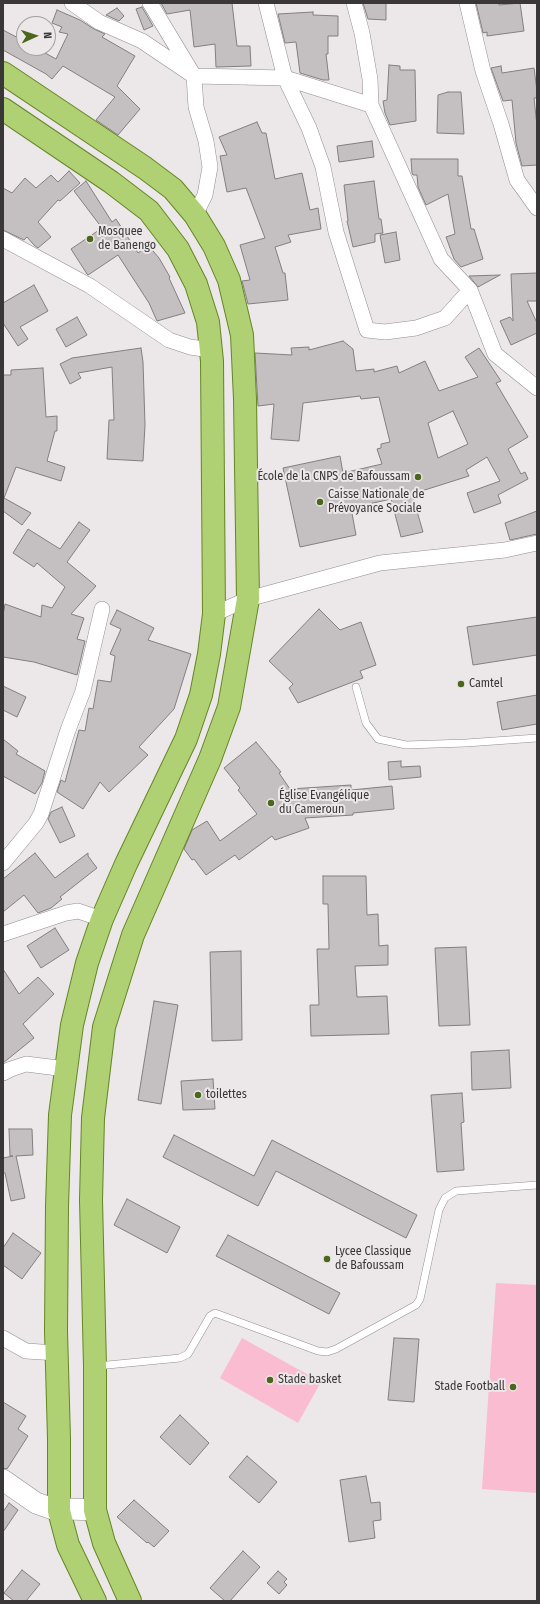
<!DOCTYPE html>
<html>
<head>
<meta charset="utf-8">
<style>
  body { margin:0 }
  #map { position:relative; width:540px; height:1604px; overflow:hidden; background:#ece7e8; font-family:"Fira Sans Condensed",sans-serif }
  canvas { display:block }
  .frame { position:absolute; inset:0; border:4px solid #393738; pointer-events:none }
  .north { position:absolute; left:16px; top:16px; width:40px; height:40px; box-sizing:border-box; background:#ece7e8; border:1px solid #a4a1a2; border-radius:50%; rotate:87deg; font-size:11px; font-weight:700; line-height:16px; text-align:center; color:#393738 }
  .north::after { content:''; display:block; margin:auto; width:14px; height:18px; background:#4a671b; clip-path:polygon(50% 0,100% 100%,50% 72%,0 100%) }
</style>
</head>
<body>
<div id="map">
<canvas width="540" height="1604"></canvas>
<div class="frame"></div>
<div class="north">N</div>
</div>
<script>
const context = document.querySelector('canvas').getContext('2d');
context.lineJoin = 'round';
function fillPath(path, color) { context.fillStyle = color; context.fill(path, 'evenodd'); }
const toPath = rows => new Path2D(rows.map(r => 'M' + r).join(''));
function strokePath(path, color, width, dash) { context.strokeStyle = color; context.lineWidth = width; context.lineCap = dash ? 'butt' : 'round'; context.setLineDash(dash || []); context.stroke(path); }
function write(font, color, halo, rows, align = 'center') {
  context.font = font + ' "Fira Sans Condensed",sans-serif'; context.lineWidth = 4; context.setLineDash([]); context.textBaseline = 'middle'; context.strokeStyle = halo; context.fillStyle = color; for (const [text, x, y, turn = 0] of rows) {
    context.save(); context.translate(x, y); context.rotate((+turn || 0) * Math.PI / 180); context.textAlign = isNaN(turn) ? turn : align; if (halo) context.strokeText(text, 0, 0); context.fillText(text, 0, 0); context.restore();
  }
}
fillPath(toPath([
  [496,1283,537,1285,537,1493,482,1489],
  [242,1338,321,1382,298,1423,220,1378]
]), '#fabcd0');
const building = toPath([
  [161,3,232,3,237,46,250,46,251,66,216,67,215,44,194,47,190,10,167,14,161,3],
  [363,3,386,3,386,20,368,19,363,3],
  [476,3,499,3,499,5,520,3,524,31,487,36,487,32,483,33,476,3],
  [142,7,153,26,144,30,136,9,142,7],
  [117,8,124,16,119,21,106,15,117,8],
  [57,10,80,20,94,29,105,34,102,37,135,56,117,86,140,109,118,135,96,120,115,97,63,66,52,79,46,74,3,50,3,30,24,41,24,48,36,48,56,59,68,34,59,32,62,27,52,23,57,10],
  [313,12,313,15,338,16,338,36,328,36,328,54,326,54,329,80,323,80,300,73,296,42,285,43,278,14,313,12],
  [389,65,400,66,400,70,415,70,416,121,390,125,385,113,383,101,387,100,389,65],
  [501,66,502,73,534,68,537,91,537,98,534,98,537,126,537,165,522,166,516,143,512,100,503,101,491,68,501,66],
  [448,92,461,92,464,134,437,133,438,95,448,92],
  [257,122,262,133,266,133,275,179,302,173,310,210,318,208,321,229,288,235,291,242,275,247,283,273,285,273,288,300,248,304,242,281,250,280,240,245,265,238,246,188,227,192,220,156,227,155,219,137,257,122],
  [372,141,374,157,339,162,337,146,372,141],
  [411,159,458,159,458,176,462,176,471,229,474,229,483,259,461,267,454,259,446,237,455,234,448,194,426,205,418,187,417,175,413,175,412,173,411,159],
  [69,171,80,183,60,201,58,200,38,222,51,237,38,248,34,245,27,237,24,240,3,230,3,188,12,193,25,178,36,188,51,175,58,182,69,171],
  [86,181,112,222,116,219,138,253,148,245,159,258,170,277,169,278,185,313,157,321,149,303,118,255,88,275,87,274,71,249,102,228,74,191,86,181],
  [374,181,379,219,381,219,383,233,375,234,375,242,353,247,347,221,348,221,344,185,374,181],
  [396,232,400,260,385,263,380,235,396,232],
  [537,273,537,301,527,301,537,323,537,333,511,345,500,321,510,317,513,321,511,274,537,273],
  [500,275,478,287,469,276,500,275],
  [34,285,48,311,20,327,28,339,18,346,3,323,3,303,34,285],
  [77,317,87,335,66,347,56,329,77,317],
  [343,341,353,349,356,371,374,369,374,372,397,366,399,373,425,361,439,391,478,377,465,357,479,348,501,381,496,383,528,437,508,449,521,474,525,472,528,479,498,495,501,503,474,513,467,493,500,481,487,457,466,470,469,476,412,494,423,532,401,537,391,499,351,508,356,535,300,547,283,468,340,456,343,473,382,464,377,449,381,448,381,444,390,442,379,397,361,399,360,396,303,403,299,441,271,439,274,404,258,406,255,353,292,355,291,348,309,347,309,350,343,341],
  [453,411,468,444,438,458,428,423,453,411],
  [141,348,143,362,145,425,143,461,107,459,109,420,114,420,112,367,78,373,81,378,70,384,60,364,72,358,141,348],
  [43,368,46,417,57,416,57,431,55,431,47,461,65,467,61,481,16,467,4,498,31,513,22,525,3,511,3,375,11,375,11,370,43,368],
  [537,511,537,534,510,540,505,523,537,511],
  [79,522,90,530,67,562,96,586,71,614,84,618,77,639,85,641,77,675,34,662,3,657,3,615,5,604,41,617,42,605,52,608,65,587,37,563,34,567,13,553,28,529,60,549,79,522],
  [319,609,340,630,361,622,376,665,360,671,363,678,298,703,289,688,293,684,269,661,319,609],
  [117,610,154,628,148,640,191,654,174,709,139,747,148,755,109,792,100,782,83,809,57,792,61,780,65,782,79,730,85,731,89,708,93,709,98,680,111,682,115,656,110,654,121,629,110,624,117,610],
  [537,617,537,655,473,665,467,627,537,617],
  [3,686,26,697,17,717,3,710,3,686],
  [537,695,537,724,502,730,497,702,537,695],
  [3,739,18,751,16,754,45,771,42,783,35,794,3,776,3,739],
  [256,742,281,772,279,773,290,789,351,785,351,790,392,786,394,809,353,813,353,815,305,818,309,828,275,840,272,836,239,860,235,855,206,875,194,859,192,860,184,849,192,830,207,821,220,841,257,814,238,790,240,788,224,768,256,742],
  [401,761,401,767,420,766,421,777,389,780,388,762,401,761],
  [62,807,75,836,60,843,48,819,51,812,62,807],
  [35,853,55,878,88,853,88,856,97,868,60,897,62,899,51,908,38,913,24,895,3,912,3,879,35,853],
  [323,876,366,876,367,915,378,914,379,946,388,945,388,965,355,966,357,997,387,996,389,1034,311,1036,310,1005,319,1005,317,949,329,949,328,904,323,904,323,876],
  [55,928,69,950,41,968,27,946,55,928],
  [466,947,470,1025,439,1026,435,948,466,947],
  [241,951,242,1040,212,1041,210,952,241,951],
  [3,969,19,994,38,977,54,994,23,1024,34,1038,3,1063,3,969],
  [154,1001,178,1005,161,1104,138,1100,154,1001],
  [509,1050,511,1088,472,1090,471,1052,509,1050],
  [213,1079,215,1109,183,1110,181,1081,213,1079],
  [462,1093,464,1122,461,1123,464,1170,437,1172,431,1095,462,1093],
  [9,1129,32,1129,33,1155,16,1156,25,1198,11,1201,5,1173,3,1173,3,1158,13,1156,10,1156,9,1129],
  [174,1135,254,1176,272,1140,417,1215,406,1238,276,1171,258,1206,163,1157,174,1135],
  [127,1199,180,1227,167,1253,114,1225,127,1199],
  [13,1233,41,1253,22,1279,3,1265,3,1248,13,1233],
  [228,1235,340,1293,329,1314,216,1256,228,1235],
  [394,1338,419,1339,414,1402,388,1400,394,1338],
  [3,1402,26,1416,18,1429,28,1436,7,1469,3,1468,3,1402],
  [180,1415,209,1443,190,1465,160,1437,180,1415],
  [247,1456,277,1482,259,1503,229,1477,247,1456],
  [366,1476,371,1503,380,1502,381,1520,373,1521,375,1538,349,1542,340,1480,366,1476],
  [134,1500,169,1531,154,1547,148,1542,147,1543,117,1517,134,1500],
  [9,1503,18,1510,3,1532,3,1512,9,1503],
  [243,1551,260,1567,230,1601,225,1601,210,1588,243,1551],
  [22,1570,40,1584,26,1601,14,1601,4,1593,22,1570],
  [278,1571,287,1579,284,1582,287,1585,279,1594,267,1583,278,1571]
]);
fillPath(building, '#c4c0c1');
strokePath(building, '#837e80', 1);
const lane = toPath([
  [356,687,366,723,378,739,406,745,466,743,537,738],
  [97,1366,180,1358,188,1354,210,1316,215,1313,318,1351,327,1352,336,1349,416,1305,420,1299,439,1210,445,1198,456,1191,537,1185]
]);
const street = toPath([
  [72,3,99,22,142,41,194,76,285,78,371,105],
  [150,3,194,76,196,107,206,141,210,167,205,195,195,215],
  [266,3,285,78,309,128,323,167,336,232,367,330,385,332,416,328,445,318,470,290],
  [354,3,362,33,370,79,371,105,441,259,470,290,495,354,537,388],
  [467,3,483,71,501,124,517,180,537,208],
  [3,239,90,286,169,340,190,347,211,350],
  [214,614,248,599,380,563,505,550,537,543],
  [3,863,36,823,41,814,68,730,83,691,102,609],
  [3,934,66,913,78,911,102,919],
  [3,1073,11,1069,26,1064,66,1069],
  [3,1338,26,1351,57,1353]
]);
const secondary = toPath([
  [3,1480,36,1503,59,1511,68,1509,95,1510]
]);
const primary = toPath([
  [3,73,145,168,173,189,195,215,214,246,229,280,242,335,245,399,248,599,229,707,210,759,133,935,104,1027,93,1118,91,1200,95,1366,95,1510,104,1543,130,1601],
  [3,109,111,182,149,211,178,249,196,284,208,322,212,361,214,614,209,654,201,695,186,739,126,864,102,919,87,963,72,1025,60,1115,57,1206,56,1331,59,1439,59,1511,68,1545,95,1601]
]);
strokePath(lane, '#938e90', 8);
strokePath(street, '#938e90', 16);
strokePath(secondary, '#938e90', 22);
strokePath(primary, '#648623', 24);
strokePath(lane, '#fff', 7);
strokePath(street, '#fff', 15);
strokePath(secondary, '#fff', 21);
strokePath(primary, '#b0d074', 22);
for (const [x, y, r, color] of [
  [90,239,4,"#4a671b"],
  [418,477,4,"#4a671b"],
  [320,502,4,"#4a671b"],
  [461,684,4,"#4a671b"],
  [271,803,4,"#4a671b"],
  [198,1095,4,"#4a671b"],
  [327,1259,4,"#4a671b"],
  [270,1380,4,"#4a671b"],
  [513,1387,4,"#4a671b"]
]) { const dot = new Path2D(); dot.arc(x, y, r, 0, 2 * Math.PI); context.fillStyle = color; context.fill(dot); strokePath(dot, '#ece7e8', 1.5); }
write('12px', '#393738', '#ece7e8', [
  ["Mosquee",98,232],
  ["de Banengo",98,246],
  ["École de la CNPS de Bafoussam",410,477,"right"],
  ["Caisse Nationale de",328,495],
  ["Prévoyance Sociale",328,509],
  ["Camtel",469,684],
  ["Église Evangélique",279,796],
  ["du Cameroun",279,810],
  ["toilettes",206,1095],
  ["Lycee Classique",335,1252],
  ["de Bafoussam",335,1266],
  ["Stade basket",278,1380],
  ["Stade Football",505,1387,"right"]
], 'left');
</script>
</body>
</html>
